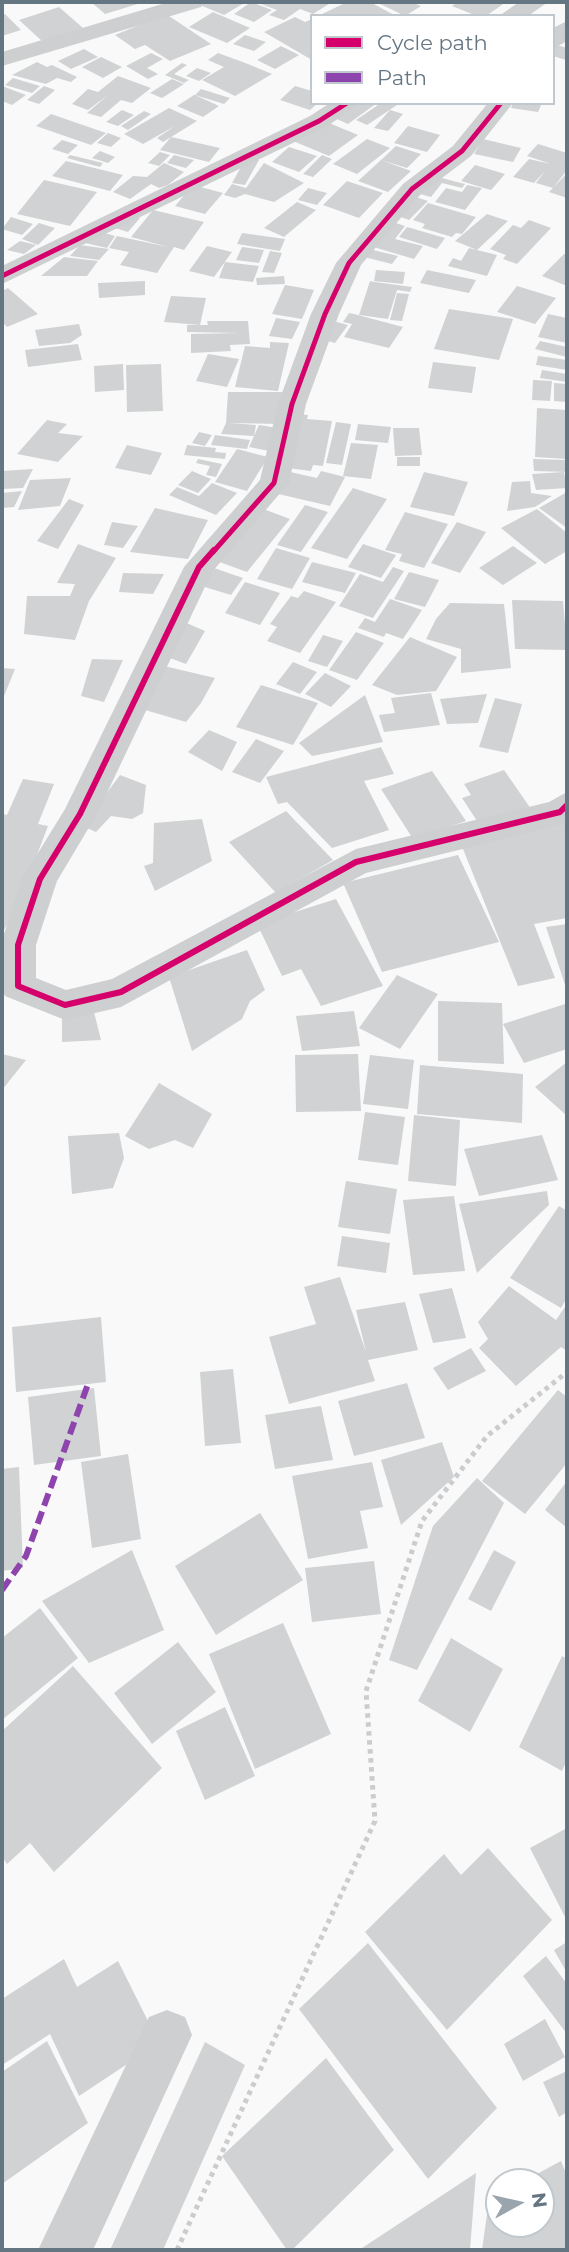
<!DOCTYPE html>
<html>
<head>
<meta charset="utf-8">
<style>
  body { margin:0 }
  #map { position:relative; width:569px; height:2252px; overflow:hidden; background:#f9f9f9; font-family:Montserrat,sans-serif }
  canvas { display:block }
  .frame { position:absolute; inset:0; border:4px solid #657683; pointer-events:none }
  .legend { position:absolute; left:310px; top:14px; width:245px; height:91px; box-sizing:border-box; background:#fff; border:2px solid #c1c8cd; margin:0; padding:9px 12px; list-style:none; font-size:21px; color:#657683 }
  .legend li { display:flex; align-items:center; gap:14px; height:35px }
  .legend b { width:35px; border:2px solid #c1c8cd }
  .north { position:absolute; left:485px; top:2168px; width:70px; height:70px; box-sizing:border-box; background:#fff; border:2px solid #c1c8cd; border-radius:50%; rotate:82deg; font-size:19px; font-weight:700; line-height:28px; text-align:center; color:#657683 }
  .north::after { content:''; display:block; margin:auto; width:24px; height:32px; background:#99a4ac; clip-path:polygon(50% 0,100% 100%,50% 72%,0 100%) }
</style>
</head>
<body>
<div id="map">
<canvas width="569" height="2252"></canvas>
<div class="frame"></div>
<ul class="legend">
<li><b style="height:9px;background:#d6006c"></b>Cycle path</li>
<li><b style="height:9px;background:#8e44ad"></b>Path</li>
</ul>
<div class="north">N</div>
</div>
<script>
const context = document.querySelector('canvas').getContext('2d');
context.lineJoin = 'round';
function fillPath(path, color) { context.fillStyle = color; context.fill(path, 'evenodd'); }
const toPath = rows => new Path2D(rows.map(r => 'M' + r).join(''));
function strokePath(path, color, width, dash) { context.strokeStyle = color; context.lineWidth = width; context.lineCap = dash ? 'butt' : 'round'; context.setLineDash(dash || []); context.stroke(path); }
fillPath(toPath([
  [91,2,144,2,105,14],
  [204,2,246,2,224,15,200,5],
  [251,2,272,10,254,22,234,14],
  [264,2,332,2,313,14,300,9,284,20,269,15,277,10,261,4],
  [347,2,370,2,396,16,318,16],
  [376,2,411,2,421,6,405,16],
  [458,2,506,2,486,16,477,16,452,6],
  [59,7,83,28,42,41,19,20],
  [213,12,250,28,227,43,189,27],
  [5,14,21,30,2,36,2,15],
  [166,14,211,44,170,61,145,45,135,49,115,35],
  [295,17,305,22,312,19,312,60,264,32],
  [245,35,266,42,254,51,233,44],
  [553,44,567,48,566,60,553,56],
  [281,46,299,55,275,69,257,60],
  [84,49,98,57,71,69,58,61],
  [151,53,163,59,147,68,158,74,148,79,126,66],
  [218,53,248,64,272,74,235,96,202,80,224,67,208,60],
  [101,57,122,67,103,78,82,67],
  [37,62,47,67,52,65,77,77,71,82,57,78,46,84,12,75],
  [182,63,187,65,174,74,189,80,184,83,165,75],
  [197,68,211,73,199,81,186,76],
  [118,76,151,88,132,103,121,100,101,117,87,113,108,95,88,110,72,104,88,89,98,92],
  [13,78,40,86,32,93,5,85],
  [172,79,184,84,162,98,150,93],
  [2,86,26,95,12,105,2,101],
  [44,86,55,90,39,104,27,100],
  [295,86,312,91,312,103,318,103,310,110,280,100],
  [201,89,230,98,224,104,195,95],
  [194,95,195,95,219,106,203,117,177,106],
  [351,103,377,103,348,124,332,117],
  [381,103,400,103,367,125,356,120],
  [513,103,542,103,538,112,511,108],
  [169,108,197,121,163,142,157,138,175,126,143,144,124,134],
  [122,110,134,115,118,126,106,122],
  [390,110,403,114,388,131,374,128],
  [144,111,151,114,128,130,121,126],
  [51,114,106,133,91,145,36,126],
  [322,120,358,135,329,156,293,141],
  [408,126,440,135,427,152,394,143],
  [108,133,121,138,111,147,97,143],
  [171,137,220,148,209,162,160,150],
  [367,139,390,148,357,174,333,164],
  [483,139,521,148,513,162,474,154],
  [62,140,78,145,68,154,52,149],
  [538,144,567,153,567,170,553,188,536,183,545,171,534,183,513,177,529,159,551,164,527,156],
  [396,146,421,154,407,168,381,160],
  [289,147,317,156,299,172,272,162],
  [100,151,115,157,108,163,92,158],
  [160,152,170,155,159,166,148,163],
  [70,155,103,163,100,167,67,158],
  [174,155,194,160,186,168,167,163],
  [322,155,332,159,313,177,303,174],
  [246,158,259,160,245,185,232,183],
  [381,160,411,171,388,192,358,181],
  [66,161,123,175,110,191,52,176],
  [164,163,184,172,168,185,159,188,151,184,130,199,113,192,133,176,147,177],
  [264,163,304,183,274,202,245,194,235,198,224,195,232,184,246,188],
  [475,165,505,174,491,190,461,181],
  [567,173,567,198,549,192,553,188],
  [434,176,465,184,462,188,442,183,431,197,420,194],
  [44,180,97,192,70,226,17,214],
  [347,181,383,193,359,218,323,205],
  [193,185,223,193,205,214,175,206],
  [467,185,482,188,465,210,435,202,446,188,462,192],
  [308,188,327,193,317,205,298,200],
  [413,196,428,201,409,220,395,215],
  [297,202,316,210,284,237,264,228],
  [428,203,476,217,462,234,456,233,452,237,422,228,425,224,413,220],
  [153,210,204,222,184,250,174,247,157,273,120,265,129,252,109,248,117,236,168,247,131,237],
  [132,214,140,218,128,232,112,227],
  [487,214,508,221,477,250,455,241],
  [11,217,33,224,22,235,2,229],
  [529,220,551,228,517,264,503,259,506,255,490,249,513,225,521,228],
  [390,221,405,226,395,239,423,246,414,259,370,246],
  [39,223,55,228,38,245,22,239],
  [407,227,445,238,437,249,399,237],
  [101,232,115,236,107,248,85,243],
  [242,233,285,239,280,251,237,244],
  [20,241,36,245,24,254,7,250],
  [80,245,109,249,99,260,70,256],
  [207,246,232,252,214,277,189,271],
  [242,247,264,250,259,263,236,260],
  [469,248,497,255,487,276,448,266,453,258,461,261],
  [369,249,398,256,392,264,364,257],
  [270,251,282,253,274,273,262,272],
  [564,254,567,255,567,286,542,276],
  [64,257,98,261,87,276,41,276],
  [225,262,259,266,253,282,219,278],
  [376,270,405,272,403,284,374,281],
  [427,270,476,280,469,293,420,283],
  [284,276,285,284,257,285,256,278],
  [145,281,145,295,99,298,98,283],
  [370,281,375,282,412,287,410,292,397,290,388,319,359,315],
  [285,285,314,290,302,319,272,314],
  [517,286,556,298,535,324,497,312],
  [8,288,38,314,7,327,2,322,2,291],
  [397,293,409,294,402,321,390,320],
  [171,296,206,298,200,325,164,322],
  [449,309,513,319,499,360,434,349],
  [349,313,354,314,403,327,389,348,344,337,352,324,343,322],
  [548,314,567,318,567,343,538,337],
  [276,318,300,322,292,339,269,336],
  [207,321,248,321,250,344,230,345,231,351,191,353,191,334,240,333,187,332,187,325,208,325],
  [333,321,348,325,335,343,321,339],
  [79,324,82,335,70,343,39,346,35,330],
  [540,341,567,347,567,357,535,349],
  [270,342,289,343,278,391,235,387,245,346,270,348],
  [78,344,82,360,28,367,25,350],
  [208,354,239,359,227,387,196,381],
  [538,356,567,360,567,370,536,365],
  [433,362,476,367,472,393,428,388],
  [123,364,124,390,95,392,94,366],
  [161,364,163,411,127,412,126,365],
  [542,370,567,374,567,382,540,378],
  [533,380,552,381,550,401,532,400],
  [554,383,567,384,567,402,554,401],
  [228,392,286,392,285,424,229,423,256,425,254,436,259,425,278,428,269,451,249,447,254,436,221,434,226,423],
  [537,408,567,410,567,459,535,457],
  [298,414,308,415,307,419,332,421,323,466,313,465,311,471,287,468],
  [47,420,67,424,58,433,83,436,58,462,17,454],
  [336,422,351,424,342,465,326,463],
  [358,424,391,427,388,443,355,440],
  [393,428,419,428,422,455,395,456],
  [199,432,212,435,205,446,192,443],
  [215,435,250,440,247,449,211,445],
  [351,443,378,445,371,479,343,476],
  [127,445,162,453,151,475,115,468],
  [187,445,216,448,215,452,226,453,225,459,184,455],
  [237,449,268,457,247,491,215,482],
  [397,457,420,457,420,466,397,466],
  [198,459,222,464,216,477,206,475,210,466,196,463],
  [533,459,567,460,567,472,534,471],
  [33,469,23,488,2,489,2,471],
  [192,471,211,479,198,493,178,485],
  [286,471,317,478,321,471,345,477,330,506,274,493],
  [424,472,468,482,454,516,410,507],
  [564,472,567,488,536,490,532,474],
  [71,478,60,506,18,510,30,480],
  [530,481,531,493,552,496,535,507,507,511,512,482],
  [212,483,237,493,216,515,169,495,177,487,199,496],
  [353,488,387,499,347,559,311,548],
  [22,491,14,507,2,508,2,493],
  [567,492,567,528,539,508],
  [69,499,84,505,58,549,37,541],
  [305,505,328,512,301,552,277,545],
  [258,507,290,519,247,572,214,560],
  [155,508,208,520,188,559,130,552],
  [537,509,567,533,567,551,545,564,501,528],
  [405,512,448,524,424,568,399,561,402,554,385,550],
  [112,522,138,526,123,548,104,545],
  [457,522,486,532,460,573,431,563],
  [78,544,116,558,89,601,75,640,24,634,27,596,70,596,75,584,57,583],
  [363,544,396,555,381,578,348,567],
  [513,546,537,563,503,585,479,568],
  [276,548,310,558,292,589,257,579],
  [312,562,356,573,345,593,302,582],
  [211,567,243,578,231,595,198,585],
  [393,567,404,571,373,618,339,606,360,574,383,582],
  [409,572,439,580,425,607,394,599],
  [123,573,164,574,153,594,119,592],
  [245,582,280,593,260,625,225,613],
  [304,591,336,602,300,653,267,641,277,627,270,624,291,596,298,598],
  [390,599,422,610,403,639,386,633,384,637,358,628,365,618,375,622],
  [512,600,563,601,567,650,515,649],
  [450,603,504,604,511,668,461,673,461,649,426,639,436,619],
  [182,621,205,631,186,664,162,655],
  [356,632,384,643,357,680,329,670],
  [323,635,343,641,327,667,308,661],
  [410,637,457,657,436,691,397,695,372,685],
  [92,659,123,660,104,702,81,696],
  [293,662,317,672,300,694,276,684],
  [160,665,215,678,201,703,186,722,135,707],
  [2,668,15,669,2,701],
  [325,673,351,686,331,707,305,694],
  [261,685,318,703,293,745,236,727],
  [431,693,440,725,384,732,379,715,395,713,391,698],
  [487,694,478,723,447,724,440,699],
  [365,695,383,742,312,756,299,743],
  [495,698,522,704,508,753,479,747],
  [209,730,237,742,222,771,188,752],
  [256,739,284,751,260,783,232,772],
  [381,747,394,774,364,781,389,830,332,848,287,802,278,804,266,777],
  [504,770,531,809,481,827,462,798,471,795,464,784],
  [432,771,466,821,413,839,381,789],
  [120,775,146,785,143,813,132,819,111,816,96,832,82,826],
  [23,779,54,784,38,824,48,826,16,910,2,933,2,814,7,815],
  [286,811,333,860,276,893,229,842],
  [202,819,212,861,155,891,144,866,153,863,154,823],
  [565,823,567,918,534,924,555,978,518,986,461,844],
  [458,855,499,942,382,972,343,883],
  [336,899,383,986,321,1006,301,969,282,976,257,924],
  [567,924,567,991,546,927],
  [247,950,265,990,250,1001,242,1019,192,1051,169,977],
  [397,975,438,994,400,1049,359,1028],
  [438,1001,502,1003,504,1064,438,1061],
  [565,1004,567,1049,524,1063,503,1024],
  [93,1008,101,1040,62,1042,62,1013],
  [354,1011,360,1046,302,1051,296,1016],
  [2,1054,26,1060,2,1090],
  [358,1054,361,1111,296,1112,295,1055],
  [370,1055,414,1060,408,1109,363,1104],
  [567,1062,567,1116,535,1087],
  [420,1065,523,1074,522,1123,417,1114],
  [159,1083,212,1114,193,1148,175,1140,149,1149,125,1136],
  [365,1112,405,1117,398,1165,358,1160],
  [414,1115,460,1120,456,1186,408,1181],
  [119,1133,124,1158,113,1188,72,1194,68,1136],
  [542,1135,558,1180,479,1196,464,1149],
  [346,1181,397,1189,390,1234,338,1227],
  [547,1191,549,1205,477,1273,459,1204],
  [454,1196,465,1271,413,1275,403,1200],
  [559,1206,567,1211,567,1298,561,1308,510,1278],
  [342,1236,390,1243,386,1273,337,1266],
  [340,1277,366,1352,356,1310,405,1302,418,1350,368,1360,375,1381,289,1404,269,1337,316,1324,304,1287],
  [509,1286,556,1320,567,1304,567,1351,561,1347,516,1386,479,1348,488,1339,478,1322],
  [452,1288,466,1338,433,1343,419,1294],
  [101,1317,106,1382,16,1392,12,1327],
  [471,1348,486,1371,448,1390,433,1368],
  [233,1369,241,1443,205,1446,200,1372],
  [407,1383,425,1438,354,1456,338,1401],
  [94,1388,101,1456,34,1465,28,1397],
  [558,1390,567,1397,567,1463,525,1514,482,1481],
  [321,1406,333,1460,275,1469,265,1415],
  [442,1442,454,1477,401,1525,381,1460],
  [128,1454,141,1539,92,1548,81,1462],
  [372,1462,383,1507,360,1511,368,1548,308,1559,292,1476],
  [19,1467,23,1568,2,1571,2,1469],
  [477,1478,504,1503,417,1670,389,1660,433,1526],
  [567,1481,567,1528,545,1510],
  [260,1513,303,1580,216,1635,175,1566],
  [132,1550,164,1630,89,1663,42,1601],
  [494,1550,516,1562,491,1611,468,1599],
  [374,1561,381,1614,312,1622,305,1568],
  [40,1608,78,1658,2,1720,2,1638],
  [283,1623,331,1734,255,1769,209,1654],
  [451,1638,503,1669,470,1732,418,1701],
  [178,1642,216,1692,152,1744,114,1693],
  [562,1656,567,1659,567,1760,562,1771,519,1747],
  [73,1666,162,1768,54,1872,30,1843,7,1864,2,1857,2,1731],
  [225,1707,255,1776,205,1800,176,1731],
  [567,1828,567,1916,565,1917,530,1848],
  [488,1848,552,1920,447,2030,365,1932,444,1854,461,1875],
  [567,1942,567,1973,554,1950],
  [368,1943,497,2108,428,2179,299,2009],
  [546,1956,567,1984,567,2034,523,1976],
  [64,1959,77,1987,118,1961,159,2043,79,2096,50,2034,2,2065,2,1999],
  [545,2019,565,2057,523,2081,504,2044],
  [47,2041,88,2123,2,2184,2,2072],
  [205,2042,245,2065,163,2250,110,2250],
  [326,2058,394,2150,292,2250,287,2250,222,2156],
  [567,2071,567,2112,559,2117,543,2082],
  [561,2161,567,2176,567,2250,482,2250,489,2200,499,2194,499,2224,541,2224,541,2182,522,2182],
  [476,2173,470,2250,359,2250]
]), '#d0d2d3');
strokePath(toPath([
  [177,2250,375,1821,366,1691,422,1521,487,1436,567,1372]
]), '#cbcccd', 5, [4.5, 4.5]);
fillPath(toPath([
  [169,2,205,2,201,7,2,66,2,52,169,2],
  [519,2,548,2,528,16,499,16,519,2],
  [567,21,567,41,553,49,553,28,567,21],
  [330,103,359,103,328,126,2,284,2,266,310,116,330,103],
  [488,103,513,103,471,156,421,194,361,265,339,314,306,404,289,483,212,572,97,814,57,881,36,945,36,978,66,990,112,979,356,849,549,802,567,792,567,823,366,873,121,1007,65,1020,5,996,2,990,2,940,22,879,65,809,184,567,260,480,278,404,311,314,336,263,403,184,453,146,488,103],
  [167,2010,185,2017,192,2035,93,2250,38,2250,149,2017,167,2010]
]), '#cecfd0');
strokePath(toPath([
  [2,1590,26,1556,88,1384]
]), '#8e44ad', 6, [13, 6]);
strokePath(toPath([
  [2,276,319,121,347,103],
  [213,552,274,483,292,404,325,314,349,263,412,189,462,151,501,103]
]), '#d6006c', 5);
strokePath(toPath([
  [214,550,199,567,80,814,40,879,18,945,18,986,65,1005,121,992,356,862,560,812,567,805]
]), '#d6006c', 6);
</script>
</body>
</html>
